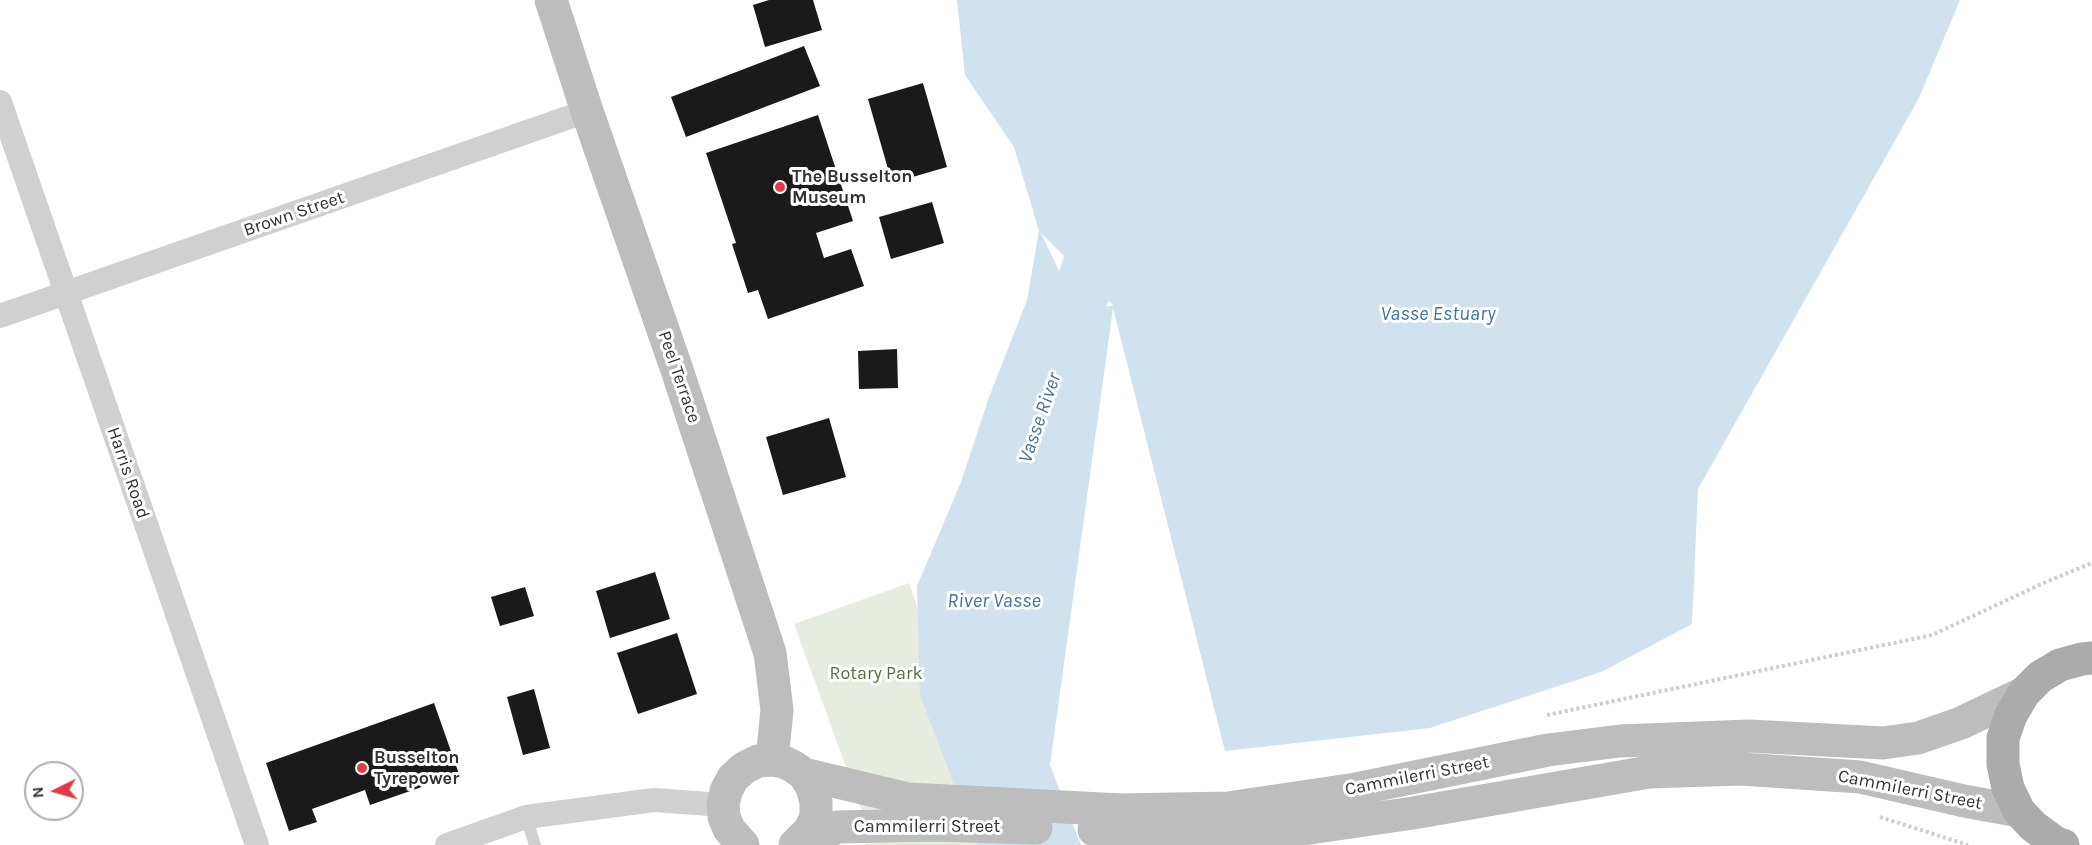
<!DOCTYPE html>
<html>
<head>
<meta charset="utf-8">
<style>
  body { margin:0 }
  #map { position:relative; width:2092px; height:845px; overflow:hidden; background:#fff; font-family:Karla,sans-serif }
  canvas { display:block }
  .north { position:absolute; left:24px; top:761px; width:60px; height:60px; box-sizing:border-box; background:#fff; border:2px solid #adadad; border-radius:50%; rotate:265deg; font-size:16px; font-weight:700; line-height:24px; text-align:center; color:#333 }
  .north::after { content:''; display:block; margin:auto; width:21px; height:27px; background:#e63946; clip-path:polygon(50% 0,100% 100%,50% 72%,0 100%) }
</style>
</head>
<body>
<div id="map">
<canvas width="2092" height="845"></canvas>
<div class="north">N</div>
</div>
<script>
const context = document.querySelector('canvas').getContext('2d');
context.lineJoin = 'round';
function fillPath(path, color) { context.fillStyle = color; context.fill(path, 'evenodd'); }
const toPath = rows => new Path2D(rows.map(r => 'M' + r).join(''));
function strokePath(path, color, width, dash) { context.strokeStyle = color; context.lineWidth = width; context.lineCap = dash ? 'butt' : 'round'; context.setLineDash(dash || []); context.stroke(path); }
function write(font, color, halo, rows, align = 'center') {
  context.font = font + ' Karla,sans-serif'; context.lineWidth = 6; context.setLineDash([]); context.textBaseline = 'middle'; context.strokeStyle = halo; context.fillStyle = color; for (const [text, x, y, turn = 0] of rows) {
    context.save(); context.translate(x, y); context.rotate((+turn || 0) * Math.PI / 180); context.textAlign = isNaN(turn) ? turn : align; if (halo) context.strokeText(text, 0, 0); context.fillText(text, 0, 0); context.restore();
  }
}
fillPath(toPath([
  [909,583,997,845,865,845,867,825,794,624]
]), '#e6ecdf');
fillPath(toPath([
  [957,0,1960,0,1919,98,1698,489,1692,624,1601,672,1430,728,1225,751,1113,308,1050,765,1081,845,977,845,920,695,917,586,961,482,988,400,1027,300,1039,231,1014,147,965,75],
  [1041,233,1113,305,1113,306,1077,309]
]), '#cfe2ee');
strokePath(toPath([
  [1053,382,1110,205]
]), '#cfe2ee', 56);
fillPath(toPath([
  [769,0,813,0,822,30,765,47,753,5],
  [804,46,820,86,686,137,671,97],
  [923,83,947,167,892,183,868,99],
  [818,115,853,221,816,233,824,258,851,249,864,286,768,319,758,290,748,293,732,244,736,243,706,153],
  [932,202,944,243,891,259,879,217],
  [897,349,898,388,859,389,858,351],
  [829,418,846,477,783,495,766,437],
  [655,572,670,619,610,638,596,591],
  [525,587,534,616,500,626,491,597],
  [677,633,697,694,638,714,617,653],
  [534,689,550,748,523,755,507,697],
  [434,703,459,774,370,805,365,790,312,809,317,822,289,831,266,763]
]), '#1a1a1a');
strokePath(toPath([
  [1547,715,1932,635,2046,582,2092,563],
  [1880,817,1968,845]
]), '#cdcdcd', 4, [3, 3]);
strokePath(toPath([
  [526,817,535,845]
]), '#d0d0d0', 12);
strokePath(toPath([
  [0,102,257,845],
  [0,316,587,111],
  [447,845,526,817,654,800,723,805]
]), '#d0d0d0', 24);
strokePath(toPath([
  [551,0,587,111,677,370,770,653,777,710,772,760],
  [804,774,908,799,1121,810,1228,808,1356,789,1548,750,1620,741,1749,736,1883,743,1918,738,1961,723,2024,693],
  [1094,830,1189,837,1275,833,1413,813,1649,772,1741,769,1860,777,1964,801,2019,811],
  [801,842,838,827,933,825,1036,828],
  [743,845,729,829,724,817,723,805,726,791,733,778,744,768,758,761,772,760,784,762,794,767,804,774,812,787,816,802,816,817,810,830,795,845]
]), '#bdbdbd', 33);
strokePath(toPath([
  [2063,845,2056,843,2033,826,2019,811,2008,788,2003,764,2003,738,2011,715,2024,693,2040,677,2060,665,2082,659,2092,658]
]), '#ababab', 33);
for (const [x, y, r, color] of [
  [780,187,6,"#e63946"],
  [362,768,6,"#e63946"]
]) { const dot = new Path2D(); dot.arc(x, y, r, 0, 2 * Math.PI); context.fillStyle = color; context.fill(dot); strokePath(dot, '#fff', 2); }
write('bold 18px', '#333', '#fff', [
  ["The Busselton",792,177],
  ["Museum",792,198],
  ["Busselton",374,758],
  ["Tyrepower",374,779]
], 'left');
write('18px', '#333', '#fff', [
  ["Brown Street",294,214,-19],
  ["Peel Terrace",679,377,71],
  ["Harris Road",128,473,71],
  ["Cammilerri Street",1417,776,-11],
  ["Cammilerri Street",1910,790,11],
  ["Cammilerri Street",927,827]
]);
write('18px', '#56703f', '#fff', [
  ["Rotary Park",876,674]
]);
write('italic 20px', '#3f7597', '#fff', [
  ["Vasse Estuary",1438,314],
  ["Vasse River",1040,418,-71],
  ["River Vasse",994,601]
]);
</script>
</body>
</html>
